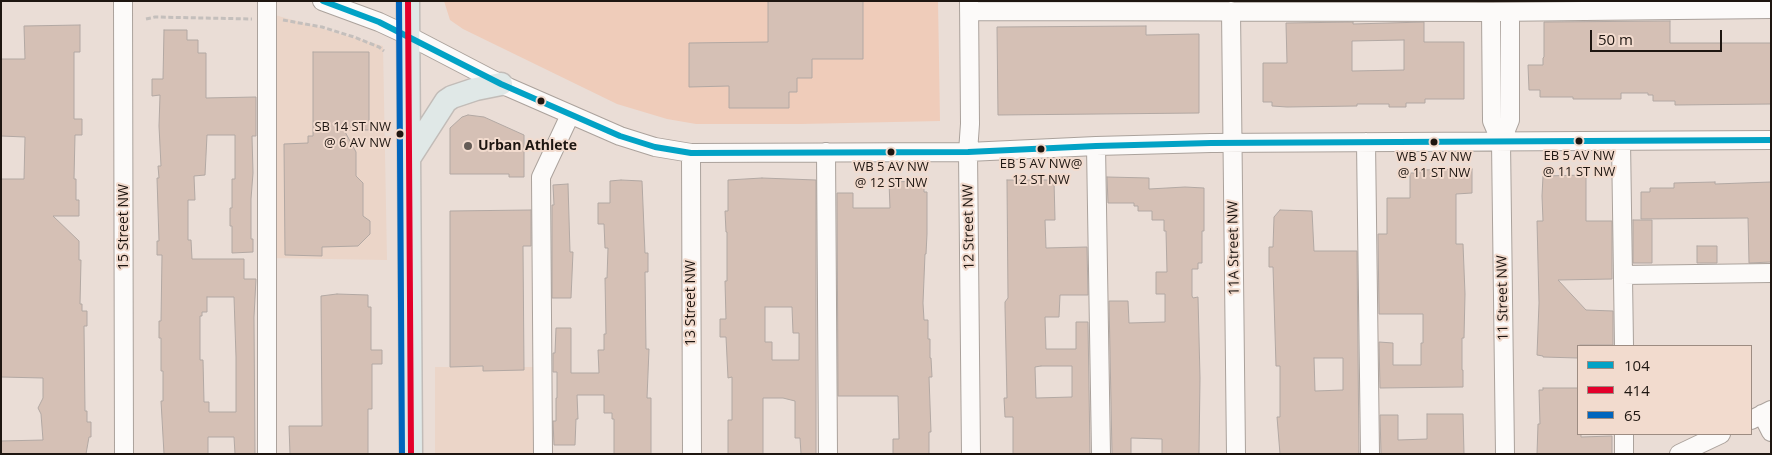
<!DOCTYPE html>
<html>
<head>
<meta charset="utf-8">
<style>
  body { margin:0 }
  #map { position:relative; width:1772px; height:455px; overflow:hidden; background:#eaddd6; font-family:"Open Sans",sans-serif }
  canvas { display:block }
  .frame { position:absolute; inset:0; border:2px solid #1e1611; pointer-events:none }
  .legend { position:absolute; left:1577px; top:345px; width:175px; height:90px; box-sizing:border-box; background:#f2dbce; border:1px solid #9d8c82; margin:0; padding:6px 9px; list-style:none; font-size:15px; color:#1e1611 }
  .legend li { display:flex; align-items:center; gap:10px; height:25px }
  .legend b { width:25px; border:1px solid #9d8c82 }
  .scale { position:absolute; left:1590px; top:30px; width:132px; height:22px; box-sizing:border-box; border:2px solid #1e1611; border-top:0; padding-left:6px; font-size:15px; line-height:18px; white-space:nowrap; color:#1e1611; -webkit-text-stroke:4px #f2dbce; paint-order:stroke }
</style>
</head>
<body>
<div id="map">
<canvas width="1772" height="455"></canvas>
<div class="frame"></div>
<ul class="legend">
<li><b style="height:6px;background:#02a2c5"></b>104</li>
<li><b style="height:6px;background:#e4002b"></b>414</li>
<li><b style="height:6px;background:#0065bd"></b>65</li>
</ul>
<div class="scale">50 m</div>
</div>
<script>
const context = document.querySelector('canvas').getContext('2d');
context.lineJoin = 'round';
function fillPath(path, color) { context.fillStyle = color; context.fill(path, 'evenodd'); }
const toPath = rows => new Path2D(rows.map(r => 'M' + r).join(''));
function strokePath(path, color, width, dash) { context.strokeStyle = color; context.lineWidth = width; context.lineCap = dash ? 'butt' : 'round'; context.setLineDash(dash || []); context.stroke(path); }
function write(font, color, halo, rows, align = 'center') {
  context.font = font + ' "Open Sans",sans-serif'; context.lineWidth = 4; context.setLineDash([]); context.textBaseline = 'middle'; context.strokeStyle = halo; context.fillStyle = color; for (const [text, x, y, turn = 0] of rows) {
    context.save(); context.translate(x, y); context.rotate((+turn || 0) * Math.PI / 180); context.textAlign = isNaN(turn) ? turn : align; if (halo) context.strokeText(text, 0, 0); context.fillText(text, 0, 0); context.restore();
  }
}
fillPath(toPath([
  [268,13,383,46,387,260,269,258],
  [435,367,545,367,544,454,435,454]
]), '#ebd5c8');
fillPath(toPath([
  [444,1,938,1,940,121,801,124,696,124,667,119,617,104,463,29,450,20],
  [998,1,1771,1,1771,2,998,4]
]), '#efccba');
const building = toPath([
  [768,1,863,1,863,59,812,59,812,78,797,78,797,92,789,92,789,108,729,108,729,86,689,87,689,43,768,42,768,1],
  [1670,21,1670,43,1771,43,1771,104,1675,105,1675,101,1653,101,1653,95,1648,95,1648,93,1621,93,1621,99,1573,99,1573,97,1540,97,1540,90,1529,90,1528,65,1543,65,1543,58,1544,57,1544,22,1670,21],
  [1353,22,1353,24,1424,22,1424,42,1464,42,1464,99,1425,99,1425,103,1406,103,1406,107,1389,107,1389,104,1357,104,1357,106,1287,107,1272,106,1272,102,1263,102,1263,63,1287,63,1286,23,1353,22],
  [1404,40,1404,70,1352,71,1352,41,1404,40],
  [80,25,80,52,74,52,74,119,82,119,82,135,75,135,74,179,76,179,76,200,79,200,79,216,53,216,79,241,79,260,81,260,80,304,82,304,82,311,87,311,87,326,84,326,85,411,87,411,87,422,91,422,91,437,89,437,86,454,1,454,1,441,43,440,41,414,38,408,43,398,43,378,1,377,1,179,24,179,25,137,1,136,1,59,25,59,24,26,80,25],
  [1146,26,1146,35,1199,34,1199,113,998,115,997,27,1146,26],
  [164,30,187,30,187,40,198,40,198,53,206,53,206,98,256,97,256,136,252,136,253,173,251,199,251,239,253,239,253,252,232,253,232,226,230,226,230,208,232,208,232,179,235,179,235,135,207,135,205,175,194,176,195,200,188,200,188,240,191,240,192,259,244,259,244,279,256,279,254,317,255,454,235,454,234,437,208,437,208,454,164,454,161,401,163,401,163,371,161,371,161,338,159,338,159,321,161,321,162,255,157,255,157,241,159,241,157,178,159,178,158,166,161,166,159,126,160,95,152,96,152,79,163,79,164,30],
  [207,297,234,297,236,357,236,412,209,412,209,402,204,402,203,360,200,360,200,316,202,316,202,312,207,312,207,297],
  [313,52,369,52,369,130,344,130,356,152,356,176,363,183,363,216,370,221,370,234,358,246,322,247,322,256,285,255,284,144,308,143,308,136,313,136,313,52],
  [468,115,484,117,524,135,524,177,509,177,509,174,450,174,450,128,462,117,468,115],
  [1472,169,1472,193,1456,194,1456,244,1463,244,1465,294,1464,338,1462,338,1462,370,1463,370,1463,387,1380,388,1379,342,1393,343,1393,365,1421,365,1421,343,1423,343,1423,314,1379,314,1378,234,1387,234,1387,198,1410,198,1410,173,1420,173,1420,170,1472,169],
  [1586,175,1586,221,1612,221,1612,279,1558,280,1586,310,1613,311,1613,345,1580,345,1578,346,1578,358,1543,357,1543,356,1537,355,1539,303,1537,221,1543,221,1542,196,1543,176,1586,175],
  [1107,177,1149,178,1149,189,1185,187,1204,188,1204,231,1202,231,1202,263,1198,263,1198,269,1192,269,1192,296,1193,298,1198,297,1200,378,1199,454,1162,454,1162,439,1131,438,1131,454,1112,454,1109,301,1128,301,1129,323,1165,322,1165,294,1156,294,1156,272,1167,272,1166,231,1164,231,1164,220,1152,220,1152,211,1138,211,1138,206,1134,206,1134,203,1108,203,1107,177],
  [762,178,816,180,816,454,801,454,800,438,795,438,795,401,783,398,763,398,763,454,728,454,728,420,732,420,732,377,728,378,726,337,720,337,720,319,726,319,725,281,727,281,727,232,726,232,725,211,728,211,728,180,762,178],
  [765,307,792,307,793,333,799,333,799,360,772,360,772,342,765,342,765,307],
  [621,180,642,181,645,253,648,253,648,272,645,272,646,349,649,349,647,398,651,398,651,454,614,454,614,419,612,419,612,413,604,413,604,395,577,395,578,419,576,419,575,445,554,445,553,421,556,421,556,398,557,398,557,372,553,372,553,353,555,353,556,328,571,328,571,373,599,373,598,350,604,350,604,334,606,334,605,278,607,278,608,248,605,248,604,224,598,224,598,203,610,203,610,181,621,180],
  [1007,180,1054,180,1055,220,1045,220,1046,248,1087,247,1088,295,1060,295,1059,317,1045,317,1046,349,1076,349,1076,322,1088,322,1090,454,1013,454,1013,417,1005,417,1004,398,1007,398,1005,307,1005,302,1008,298,1007,180],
  [1041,366,1072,366,1072,397,1036,398,1035,367,1041,366],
  [924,181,924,192,927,192,927,234,926,254,925,254,923,303,924,320,928,320,928,339,930,339,930,358,931,358,932,377,929,377,931,432,929,432,929,454,893,454,893,439,899,439,898,396,838,396,837,193,853,193,853,208,890,208,889,182,924,181],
  [1715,182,1715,184,1771,182,1771,262,1749,263,1748,218,1641,219,1641,192,1650,192,1650,188,1674,188,1674,183,1715,182],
  [568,184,570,252,573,252,571,298,552,298,552,205,554,205,553,185,568,184],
  [531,210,531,246,523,246,524,370,483,371,483,366,450,367,450,211,531,210],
  [1280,210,1312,211,1314,251,1357,251,1359,454,1280,454,1277,417,1280,417,1280,366,1276,366,1273,267,1269,267,1269,247,1273,247,1274,217,1280,210],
  [1314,358,1343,358,1343,390,1315,391,1314,358],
  [1633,220,1652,220,1652,263,1633,263,1633,220],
  [1697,246,1717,246,1717,263,1697,263,1697,246],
  [337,294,368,295,368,307,371,307,371,350,382,350,382,364,372,364,372,409,368,409,368,454,290,454,289,426,322,426,321,296,337,294],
  [1543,388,1578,388,1578,434,1581,434,1581,437,1612,436,1612,454,1537,454,1538,424,1540,424,1539,390,1543,390,1543,388],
  [1427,414,1463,414,1464,454,1381,454,1380,415,1398,415,1398,440,1427,439,1427,414]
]);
fillPath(building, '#d5c0b5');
strokePath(building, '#b2a8a3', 1);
const minor = toPath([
  [123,1,124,454],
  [267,1,267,454],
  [322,1,379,22,407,35,501,84,620,136,655,147,691,153,968,152,1096,146,1211,143,1771,140],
  [969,1,970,124,968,152,971,454],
  [969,11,1491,12,1771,9],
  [1231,11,1236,454],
  [1491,12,1492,121,1501,142,1505,454],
  [1621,141,1624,346],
  [1366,142,1370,454],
  [1501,142,1510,120,1510,12],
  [1096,146,1101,454],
  [826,152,828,454],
  [691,153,692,454],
  [1623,275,1771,273],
  [1762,414,1771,432],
  [1751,420,1771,410],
  [1624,434,1624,454],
  [543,454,541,177,570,115],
  [1679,454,1721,434]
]);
const major = toPath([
  [408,1,411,454],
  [410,157,446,101,452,97,476,89,501,84]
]);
strokePath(minor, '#aba29c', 20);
strokePath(major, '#c2bcb8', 25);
strokePath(toPath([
  [146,19,155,17,252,19],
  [283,20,322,27,354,37,379,47,384,51]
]), '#c4bfbc', 3, [5, 2.5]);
strokePath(minor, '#fcfaf9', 18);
strokePath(major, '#e0e8e7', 22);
strokePath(toPath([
  [323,1,379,22,501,84,620,136,655,147,691,153,968,152,1096,146,1211,143,1771,140]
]), '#02a2c5', 6);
strokePath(toPath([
  [408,1,411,454]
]), '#e4002b', 6);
strokePath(toPath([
  [399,1,402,454]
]), '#0065bd', 6);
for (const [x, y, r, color] of [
  [541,101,4.5,"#1e1611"],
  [400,134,4.5,"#1e1611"],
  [1579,141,4.5,"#1e1611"],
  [1434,142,4.5,"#1e1611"],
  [468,146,5,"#655c56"],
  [1041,149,4.5,"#1e1611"],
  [891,152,4.5,"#1e1611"]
]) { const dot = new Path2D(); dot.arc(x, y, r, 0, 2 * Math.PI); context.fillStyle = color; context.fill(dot); strokePath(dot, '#f2dbce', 2); }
write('13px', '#1e1611', '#f2dbce', [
  ["SB 14 ST NW",391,127,"right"],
  ["@ 6 AV NW",391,143,"right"],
  ["EB 5 AV NW",1579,156],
  ["@ 11 ST NW",1579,172],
  ["WB 5 AV NW",1434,157],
  ["@ 11 ST NW",1434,173],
  ["EB 5 AV NW@",1041,164],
  ["12 ST NW",1041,180],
  ["WB 5 AV NW",891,167],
  ["@ 12 ST NW",891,183]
]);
write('bold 14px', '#1e1611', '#f2dbce', [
  ["Urban Athlete",478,146]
], 'left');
write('14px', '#1e1611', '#f2dbce', [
  ["15 Street NW",124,227,-90],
  ["12 Street NW",969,227,-91],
  ["11A Street NW",1234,248,-91],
  ["11 Street NW",1503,298,-91],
  ["13 Street NW",691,303,-90]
]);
</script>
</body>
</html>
